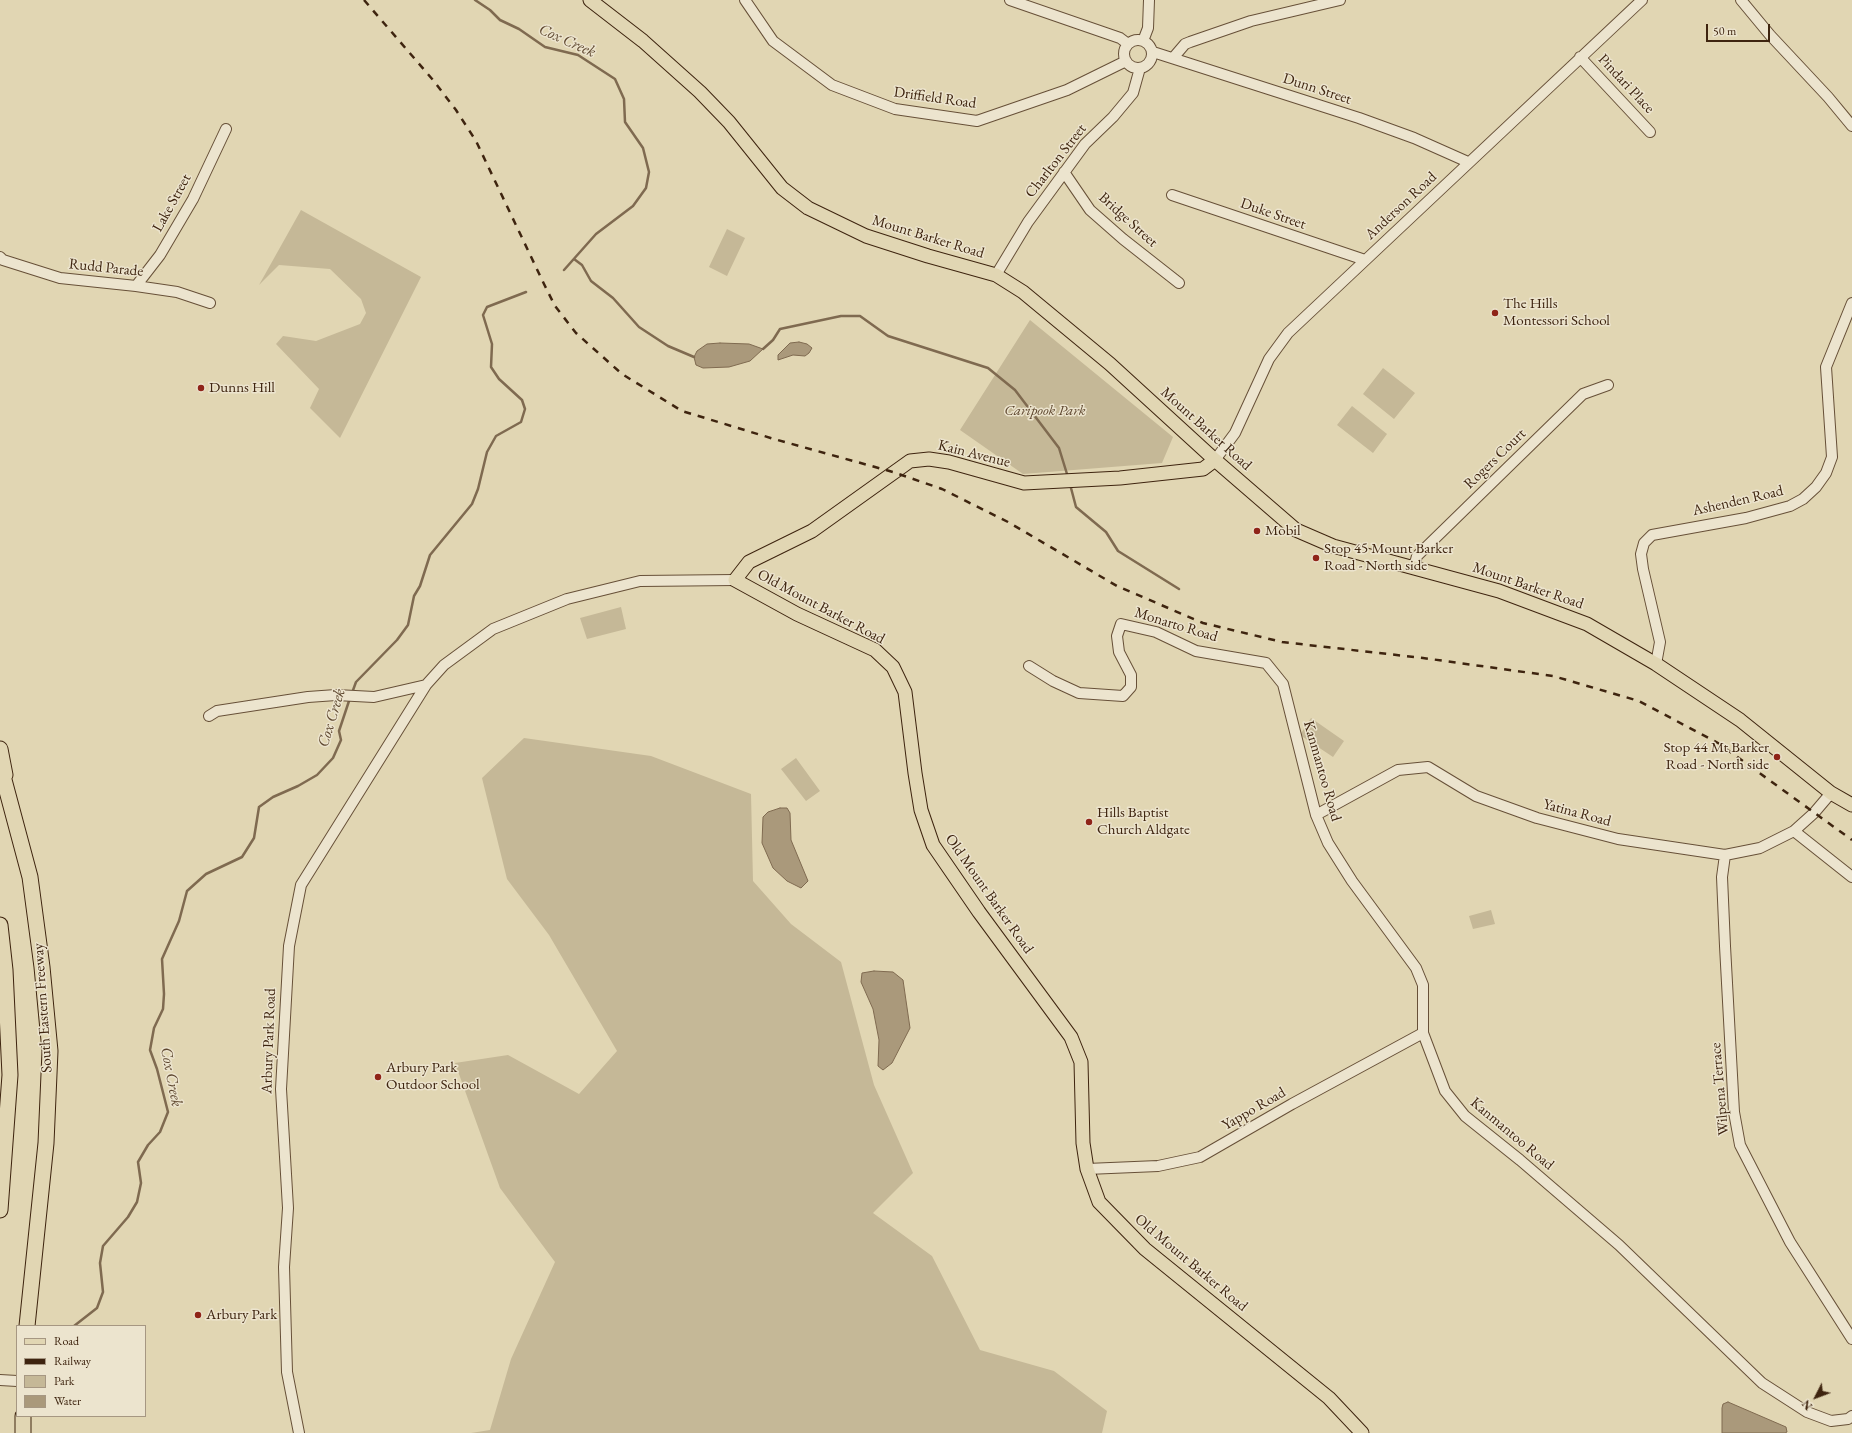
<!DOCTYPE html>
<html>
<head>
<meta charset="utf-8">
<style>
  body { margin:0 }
  #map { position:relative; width:1852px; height:1433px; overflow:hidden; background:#e1d6b3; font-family:"EB Garamond",serif }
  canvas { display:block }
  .legend { position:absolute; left:16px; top:1325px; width:130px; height:92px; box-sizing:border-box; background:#ece4ce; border:1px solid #a69782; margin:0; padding:5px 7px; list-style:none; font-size:12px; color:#3e240f }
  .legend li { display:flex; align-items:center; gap:8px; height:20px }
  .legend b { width:20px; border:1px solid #a69782 }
  .north { position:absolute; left:1796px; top:1377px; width:40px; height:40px; -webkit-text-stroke:3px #ece4ce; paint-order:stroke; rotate:228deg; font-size:11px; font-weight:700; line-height:16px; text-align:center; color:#3e240f }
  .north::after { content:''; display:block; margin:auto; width:14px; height:18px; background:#3e240f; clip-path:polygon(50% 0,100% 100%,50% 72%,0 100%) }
  .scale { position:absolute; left:1706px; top:24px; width:64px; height:18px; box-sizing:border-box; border:2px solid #3e240f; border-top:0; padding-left:5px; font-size:12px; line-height:14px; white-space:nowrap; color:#3e240f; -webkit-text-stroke:3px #ece4ce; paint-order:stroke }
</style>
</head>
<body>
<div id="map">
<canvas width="1852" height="1433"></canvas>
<ul class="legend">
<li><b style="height:5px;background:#e1d6b3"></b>Road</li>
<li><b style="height:5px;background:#3e240f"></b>Railway</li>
<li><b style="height:11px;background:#c5b897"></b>Park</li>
<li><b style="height:11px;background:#aa997b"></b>Water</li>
</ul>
<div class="north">N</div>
<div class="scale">50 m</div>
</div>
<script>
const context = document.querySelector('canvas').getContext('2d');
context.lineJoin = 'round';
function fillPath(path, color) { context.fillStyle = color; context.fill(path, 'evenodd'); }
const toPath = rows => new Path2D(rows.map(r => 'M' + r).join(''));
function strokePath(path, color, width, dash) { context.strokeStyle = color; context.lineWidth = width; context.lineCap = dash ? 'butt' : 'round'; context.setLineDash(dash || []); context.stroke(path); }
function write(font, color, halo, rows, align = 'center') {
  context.font = font + ' "EB Garamond",serif'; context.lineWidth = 3; context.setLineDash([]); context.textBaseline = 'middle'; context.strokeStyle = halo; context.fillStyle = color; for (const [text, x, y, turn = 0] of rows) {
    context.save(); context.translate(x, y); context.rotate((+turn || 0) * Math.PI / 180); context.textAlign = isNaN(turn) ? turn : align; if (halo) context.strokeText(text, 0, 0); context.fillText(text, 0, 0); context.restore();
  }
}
fillPath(toPath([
  [301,210,421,277,340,438,310,408,319,389,276,344,283,336,316,341,360,324,366,313,361,299,330,269,279,265,259,285],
  [727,229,745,238,727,276,709,267],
  [1030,320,1173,437,1162,463,1023,474,960,430],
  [1383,368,1415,393,1394,419,1363,394],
  [1352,406,1387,434,1373,453,1337,425],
  [621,607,626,629,587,639,580,618],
  [1311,718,1344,741,1333,757,1300,735],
  [524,738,651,756,751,794,753,881,791,924,841,962,874,1085,913,1173,873,1213,932,1256,980,1350,1054,1371,1107,1411,1102,1433,471,1433,490,1430,511,1359,555,1262,500,1188,455,1063,508,1055,579,1094,617,1051,549,935,507,879,482,778],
  [796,758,820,791,806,801,781,769],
  [1491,910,1495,924,1473,929,1469,916]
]), '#c5b897');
const water = toPath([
  [799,342,807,344,812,348,809,353,805,356,793,355,778,360,778,355,790,343,799,342],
  [720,343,749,344,763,349,750,361,729,367,703,368,696,365,694,357,697,351,707,344,720,343],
  [780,808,787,808,790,813,791,840,808,881,801,888,787,881,773,868,762,843,763,817,768,812,780,808],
  [874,971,893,972,903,980,910,1028,892,1063,883,1070,878,1066,879,1040,873,1009,861,982,862,973,874,971],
  [1728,1402,1786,1427,1787,1432,1785,1433,1722,1433,1722,1408,1723,1404,1728,1402]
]);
fillPath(water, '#aa997b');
strokePath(water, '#7f6a50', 1);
strokePath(toPath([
  [475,0,490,10,500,20,519,29,545,47,578,55,615,79,624,99,625,122,643,148,649,172,646,188,633,206,596,234,564,270],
  [574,259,582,265,591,281,613,298,639,327,668,346,694,357],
  [763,349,773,340,780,329,841,316,860,316,888,336,988,368,1015,390,1059,448,1067,474],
  [1071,488,1076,507,1106,532,1118,551,1179,589],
  [352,693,356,682,397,640,408,625,414,596,420,586,430,555,472,504,478,489,487,452,496,436,521,422,525,409,522,400,499,379,491,367,492,344,483,315,487,307,526,292],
  [74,1326,97,1308,103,1292,100,1263,103,1246,128,1217,137,1202,141,1183,138,1162,148,1145,160,1132,168,1112,157,1069,150,1050,154,1028,163,1009,164,994,162,959,179,921,187,891,206,874,242,857,254,838,259,807,273,797,298,786,317,775,333,758,341,740,339,731,350,698]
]), '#7f6a50', 2.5);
const minor = toPath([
  [745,0,773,41,832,85,895,109,977,121,1067,90,1126,61],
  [1010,0,1120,38,1128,44],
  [1741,0,1770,35,1828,97,1852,126],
  '1124 54a14 14 0 1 1 28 0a14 14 0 1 1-28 0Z',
  [1143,41,1148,28,1149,0],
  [1153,52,1359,118,1414,138,1468,162],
  [1580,57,1650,132],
  [1173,58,1185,44,1190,42,1251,21,1340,0],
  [1064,172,1090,210,1123,239,1179,283],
  [1172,195,1365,260],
  [0,257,3,260,60,278,136,286,177,292,210,303],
  [996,275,1028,222,1085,144,1113,117,1133,93,1140,68],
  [136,286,160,255,193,199,226,129],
  [1215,460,1235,433,1269,359,1288,333,1642,0],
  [1414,567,1417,556,1583,394,1608,385],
  [1656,664,1660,642,1643,569,1641,554,1644,543,1652,535,1746,518,1790,506,1803,499,1816,487,1826,473,1832,457,1826,367,1852,303],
  [1029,666,1053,681,1079,693,1123,696,1131,687,1131,675,1119,652,1117,636,1121,624,1156,632,1196,651,1266,663,1283,684,1316,815,1328,843,1352,881,1416,968,1423,985,1423,1033,1445,1091,1465,1116,1520,1160,1619,1245,1762,1383,1807,1412,1831,1421,1848,1419,1852,1416],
  [209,716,217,711,308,697,336,695,374,697,426,685,444,665,493,629,567,599,640,581,735,580],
  [1316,815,1398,770,1428,767,1476,796,1537,818,1618,839,1725,855,1760,848,1794,831,1814,813,1831,793],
  [1794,831,1852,877],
  [1725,855,1722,877,1725,946,1734,1112,1740,1145,1790,1242,1852,1339],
  [1087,1169,1158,1166,1200,1157,1292,1104,1423,1033],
  [0,1380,17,1381],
  [299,1433,287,1372,284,1267,288,1208,281,1089,289,946,301,885,426,685]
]);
const major = toPath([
  [590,0,643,41,700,92,729,122,782,188,808,208,866,236,928,256,996,275,1023,292,1110,364,1215,460,1296,530,1333,546,1499,591,1587,624,1656,664,1740,720,1831,793,1852,805],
  [1215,460,1203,469,1120,478,1024,483,949,462,929,459,910,461,812,531,749,562,735,580,797,614,875,650,893,667,905,692,915,773,921,810,933,845,979,912,1071,1037,1081,1062,1083,1143,1087,1169,1099,1202,1145,1249,1329,1398,1362,1433]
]);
const highway = toPath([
  [0,749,5,775],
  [0,765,30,877,42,967,50,1051,46,1143,27,1326],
  [0,925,5,970,10,1075,0,1210],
  [23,1416,23,1433]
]);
strokePath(minor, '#675038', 12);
strokePath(major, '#3e240f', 15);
strokePath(highway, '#3e240f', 17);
strokePath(minor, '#ece4ce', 10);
strokePath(major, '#e1d6b3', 13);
strokePath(highway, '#e1d6b3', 15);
strokePath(toPath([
  [364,0,433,80,456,110,476,141,544,284,555,306,576,333,622,374,682,411,774,439,893,472,942,489,1008,522,1117,586,1203,623,1282,642,1423,658,1553,676,1639,701,1718,743,1852,840]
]), '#3e240f', 2.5, [7, 7]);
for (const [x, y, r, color] of [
  [1495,313,4,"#8f2418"],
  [201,388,4,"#8f2418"],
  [1257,531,4,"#8f2418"],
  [1316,558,4,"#8f2418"],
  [1777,757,4,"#8f2418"],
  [1089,822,4,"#8f2418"],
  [378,1077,4,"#8f2418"],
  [198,1315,4,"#8f2418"]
]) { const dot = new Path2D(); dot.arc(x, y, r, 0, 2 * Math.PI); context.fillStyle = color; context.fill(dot); strokePath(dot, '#ece4ce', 1.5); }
write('15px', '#3e240f', '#ece4ce', [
  ["Pindari Place",1626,84,47],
  ["Dunn Street",1317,89,18],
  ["Driffield Road",935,98,8],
  ["Charlton Street",1056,161,-52],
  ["Lake Street",172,203,-61],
  ["Anderson Road",1401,206,-43],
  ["Duke Street",1273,214,19],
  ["Bridge Street",1128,220,42],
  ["Mount Barker Road",928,237,17],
  ["Rudd Parade",106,268,6],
  ["Mount Barker Road",1206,429,42],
  ["Kain Avenue",974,454,14],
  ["Rogers Court",1495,459,-44],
  ["Ashenden Road",1738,501,-13],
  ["Mount Barker Road",1528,586,19],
  ["Old Mount Barker Road",821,607,28],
  ["Monarto Road",1176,625,17],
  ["Kanmantoo Road",1322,771,74],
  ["Yatina Road",1577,813,15],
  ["Old Mount Barker Road",989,894,55],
  ["South Eastern Freeway",43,1008,-94],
  ["Arbury Park Road",269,1041,-88],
  ["Wilpena Terrace",1720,1089,-95],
  ["Yappo Road",1254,1109,-30],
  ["Kanmantoo Road",1512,1134,40],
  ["Old Mount Barker Road",1191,1263,40]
]);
write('15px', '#3e240f', '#ece4ce', [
  ["The Hills",1503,304],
  ["Montessori School",1503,321],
  ["Dunns Hill",209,388],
  ["Mobil",1265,531],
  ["Stop 45 Mount Barker",1324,549],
  ["Road - North side",1324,566],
  ["Stop 44 Mt Barker",1769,748,"right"],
  ["Road - North side",1769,765,"right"],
  ["Hills Baptist",1097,813],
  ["Church Aldgate",1097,830],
  ["Arbury Park",386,1068],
  ["Outdoor School",386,1085],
  ["Arbury Park",206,1315]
], 'left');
write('italic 15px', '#604931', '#ece4ce', [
  ["Caripook Park",1045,411]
]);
write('italic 16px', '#5e472f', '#ece4ce', [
  ["Cox Creek",567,41,24],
  ["Cox Creek",332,718,-73],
  ["Cox Creek",171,1077,79]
]);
</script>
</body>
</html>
